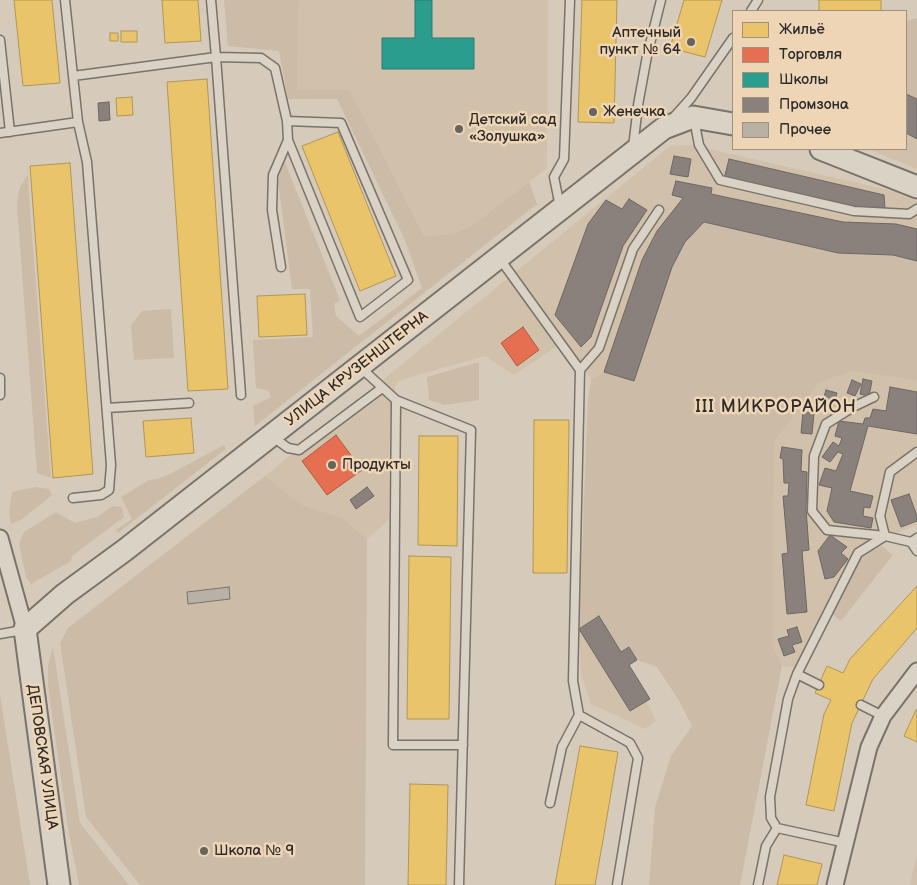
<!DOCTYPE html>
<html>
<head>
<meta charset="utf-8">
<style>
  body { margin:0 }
  #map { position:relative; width:917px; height:885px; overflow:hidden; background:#d6caba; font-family:"Balsamiq Sans",sans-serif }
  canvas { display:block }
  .legend { position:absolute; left:732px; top:10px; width:175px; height:140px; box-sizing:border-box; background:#eed5b6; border:1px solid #a0917e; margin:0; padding:6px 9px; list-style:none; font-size:15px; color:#2b2b2b }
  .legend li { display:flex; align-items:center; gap:10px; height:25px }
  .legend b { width:25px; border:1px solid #a0917e }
</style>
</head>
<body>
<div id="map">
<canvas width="917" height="885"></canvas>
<ul class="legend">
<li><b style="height:14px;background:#e9c46a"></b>Жильё</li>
<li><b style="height:14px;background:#e76f51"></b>Торговля</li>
<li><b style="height:14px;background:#2a9d8f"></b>Школы</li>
<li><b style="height:14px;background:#8a817c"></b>Промзона</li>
<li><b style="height:14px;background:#bab1a6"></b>Прочее</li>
</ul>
</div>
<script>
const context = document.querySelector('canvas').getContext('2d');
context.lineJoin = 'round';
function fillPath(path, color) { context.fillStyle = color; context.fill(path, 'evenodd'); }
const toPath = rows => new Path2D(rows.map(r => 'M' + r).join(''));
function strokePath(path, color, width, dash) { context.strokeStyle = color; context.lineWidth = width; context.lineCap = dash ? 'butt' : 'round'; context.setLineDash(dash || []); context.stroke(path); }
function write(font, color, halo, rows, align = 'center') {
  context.font = font + ' "Balsamiq Sans",sans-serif'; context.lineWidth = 5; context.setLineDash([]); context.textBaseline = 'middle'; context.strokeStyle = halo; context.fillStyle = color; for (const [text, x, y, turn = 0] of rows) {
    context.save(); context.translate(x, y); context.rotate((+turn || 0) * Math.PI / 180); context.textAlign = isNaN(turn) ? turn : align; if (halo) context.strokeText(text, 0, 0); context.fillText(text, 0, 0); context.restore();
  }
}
fillPath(toPath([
  [299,0,548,0,547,168,474,224,454,234,424,236,350,90,297,90],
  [906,94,917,99,917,169,868,149,906,149],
  [692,145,897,192,917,201,917,261,893,255,838,253,704,222,685,242,672,267,634,381,604,372,591,379,565,341,514,375,485,356,397,381,390,413,389,520,367,539,343,518,302,505,265,476,670,146],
  [853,371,917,381,917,525,855,549,795,667,782,666,773,646,774,442,820,382],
  [599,616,629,647,637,660,629,665,656,721,645,729,591,704,581,674,579,629],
  [917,854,917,885,910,885,912,876]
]), '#d1c0aa');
fillPath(toPath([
  [224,0,299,0,297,89,350,90,424,236,454,234,474,224,529,182,537,204,255,426,253,406,271,397,269,391,256,388,253,340,313,337,310,289,292,289,278,181,284,160,340,300,334,304,336,316,359,336,422,288,404,238,337,99,288,99,279,51,228,46],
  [917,18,917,99,906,94,906,21],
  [28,174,29,196,51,478,37,473,17,206,19,189],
  [704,222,838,253,893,255,917,261,917,381,853,371,820,382,774,442,773,646,782,666,740,885,649,885,655,807,671,756,692,726,678,699,657,667,637,660,629,648,621,652,599,617,579,629,588,399,591,379,604,372,634,380,672,267,685,242],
  [171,309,174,358,134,360,131,325,142,311],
  [479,362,479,400,444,405,429,400,427,377],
  [224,445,226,449,118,533,116,530,132,519,121,497,149,480,157,479,170,474],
  [265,476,302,505,343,518,367,539,365,885,140,885,86,817,60,643,68,628],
  [36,487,49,489,52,495,21,520,11,524,9,512,12,492],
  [112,506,122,507,124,517,72,556,71,561,31,584,26,577,19,544,24,532,56,512,75,523,97,517],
  [882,546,893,555,841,621,832,614,862,555],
  [53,647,80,823,129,885,79,885,68,828,48,686,48,666],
  [0,695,30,885,0,885]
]), '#ccbca7');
const homes = toPath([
  [14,0,52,0,60,83,23,86,14,0],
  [162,0,198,0,201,41,165,43,162,0],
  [582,0,617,0,614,123,578,122,582,0],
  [684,0,722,0,705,57,670,48,684,0],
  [819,0,881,0,881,11,819,11,819,0],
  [121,31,137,31,137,42,121,42,121,31],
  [110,33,118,33,118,41,110,41,110,33],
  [207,79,228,389,188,391,167,82,207,79],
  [132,97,133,115,117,116,116,98,132,97],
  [338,132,396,276,360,291,302,146,338,132],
  [70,163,93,474,53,478,30,166,70,163],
  [305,294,307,335,259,337,257,296,305,294],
  [191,418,194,453,146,457,143,421,191,418],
  [534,420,569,420,567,573,533,573,534,420],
  [419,436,458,436,457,546,418,545,419,436],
  [409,556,451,557,449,719,407,719,409,556],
  [917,586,917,628,873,679,852,723,834,811,806,805,824,714,831,700,815,693,827,666,843,673,850,659,917,586],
  [916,710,917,710,917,742,904,736,916,710],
  [580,746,618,752,603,840,595,885,555,885,580,746],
  [410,784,448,785,446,885,408,885,410,784],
  [784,855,822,864,817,885,777,885,784,855]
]);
fillPath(homes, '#e9c46a');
strokePath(homes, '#b09657', 1);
const shops = toPath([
  [523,327,539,350,517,366,501,343,523,327],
  [336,435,362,470,327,495,302,461,336,435]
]);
fillPath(shops, '#e76f51');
strokePath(shops, '#af5b46', 1);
const schools = toPath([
  [415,0,432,0,432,38,474,38,474,69,382,69,382,38,415,38,415,0]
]);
fillPath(schools, '#2a9d8f');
strokePath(schools, '#2a7b71', 1);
const industry = toPath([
  [906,94,917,99,917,139,906,133,906,94],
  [109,102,110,120,99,121,98,103,109,102],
  [674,156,691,159,688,177,670,174,674,156],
  [729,159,884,195,885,209,850,209,724,179,729,159],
  [676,181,712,188,711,194,843,222,896,224,917,229,917,261,893,255,838,253,704,222,685,242,672,267,634,381,604,372,642,260,657,231,683,198,672,195,676,181],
  [629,199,647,210,623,246,591,337,581,347,555,315,588,224,606,200,622,209,629,199],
  [863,379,872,381,869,396,860,394,863,379],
  [852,380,861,384,855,396,847,393,852,380],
  [890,387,917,392,917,434,868,426,850,491,873,496,870,508,864,507,863,516,873,518,871,528,834,522,827,511,832,488,819,485,825,468,836,471,843,454,838,452,830,462,822,457,833,442,839,446,842,438,835,436,839,421,863,424,865,418,870,418,873,409,886,411,890,387],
  [826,390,837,393,832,410,821,407,826,390],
  [803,412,814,413,812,434,801,433,803,412],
  [782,447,802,450,801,471,807,472,806,508,809,550,802,551,807,612,787,614,782,554,788,553,783,496,788,496,789,483,784,483,783,459,780,458,782,447],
  [367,487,374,496,356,509,350,500,367,487],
  [909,494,917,516,917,521,901,527,891,500,909,494],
  [830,535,847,547,841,553,848,559,834,577,825,579,818,551,830,535],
  [599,616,621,652,629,647,637,660,629,665,650,699,630,711,579,629,599,616],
  [797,627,802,642,792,645,795,652,784,656,778,639,789,636,787,630,797,627]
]);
fillPath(industry, '#8a817c');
strokePath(industry, '#6e6764', 1);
const building = toPath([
  [229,587,230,599,188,604,187,592,229,587]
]);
fillPath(building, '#bab1a6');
strokePath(building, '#78736b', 1);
const lane = toPath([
  [65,0,73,76],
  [751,11,758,0],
  [0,40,10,132],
  [674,117,691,98,733,38],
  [694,119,699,145,720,180,854,211,909,214,917,209],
  [287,121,341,123,408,280,360,317,288,140],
  [0,133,78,122,73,76,216,57,211,0],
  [633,148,638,105,647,56,661,0],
  [560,207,554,177,564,159,570,0],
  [500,259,580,370,573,681,579,715,630,743,638,758,617,885],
  [361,368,396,400,471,430,459,885],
  [580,370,599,348,633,249,659,210],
  [0,378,0,395],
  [241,395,216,57,261,58,275,68,287,121,288,140,273,175,272,210,281,267],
  [874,397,853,407,826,424,814,456,812,511,827,530,885,536,880,516,890,472,917,452],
  [396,400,393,745,463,745],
  [107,408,189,403],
  [273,437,288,448,299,450,382,388],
  [73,498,101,495,109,490,111,465,87,162,78,122],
  [911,542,917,551],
  [0,634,23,630],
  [797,674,819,685],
  [861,705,883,716],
  [550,803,562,747,579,715],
  [846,843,777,828,771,818,770,797,788,699,797,674,858,553,885,536,911,542,917,538],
  [758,885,766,846,777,828]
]);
const street = toPath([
  [0,538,25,629],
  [835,885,869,747,883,716,917,671]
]);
const secondary = toPath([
  [821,149,917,187],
  [59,885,25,629,65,594,125,550,664,128,693,117,733,124]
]);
strokePath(lane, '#78736b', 11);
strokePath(street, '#78736b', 19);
strokePath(secondary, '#78736b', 25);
strokePath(lane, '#dbd2c6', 8);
strokePath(street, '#dbd2c6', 15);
strokePath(secondary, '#dbd2c6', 21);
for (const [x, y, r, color] of [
  [691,42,5,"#67635d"],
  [593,112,5,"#67635d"],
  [459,129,5,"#67635d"],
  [332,465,5,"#67635d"],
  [204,851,5,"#67635d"]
]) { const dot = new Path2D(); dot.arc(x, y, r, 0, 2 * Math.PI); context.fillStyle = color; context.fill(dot); strokePath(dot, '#eed5b6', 2); }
write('15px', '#2b2b2b', '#eed5b6', [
  ["Аптечный",681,33,"right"],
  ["пункт № 64",681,50,"right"],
  ["Женечка",603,112],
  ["Детский сад",469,120],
  ["«Золушка»",469,137],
  ["Продукты",342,465],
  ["Школа № 9",214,851]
], 'left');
write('15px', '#2b2b2b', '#eed5b6', [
  ["УЛИЦА КРУЗЕНШТЕРНА",357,369,-38],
  ["ДЕПОВСКАЯ УЛИЦА",42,757,82]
]);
context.letterSpacing = '1px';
write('18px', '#2b2b2b', '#eed5b6', [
  ["III МИКРОРАЙОН",776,407]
]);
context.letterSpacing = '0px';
</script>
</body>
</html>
